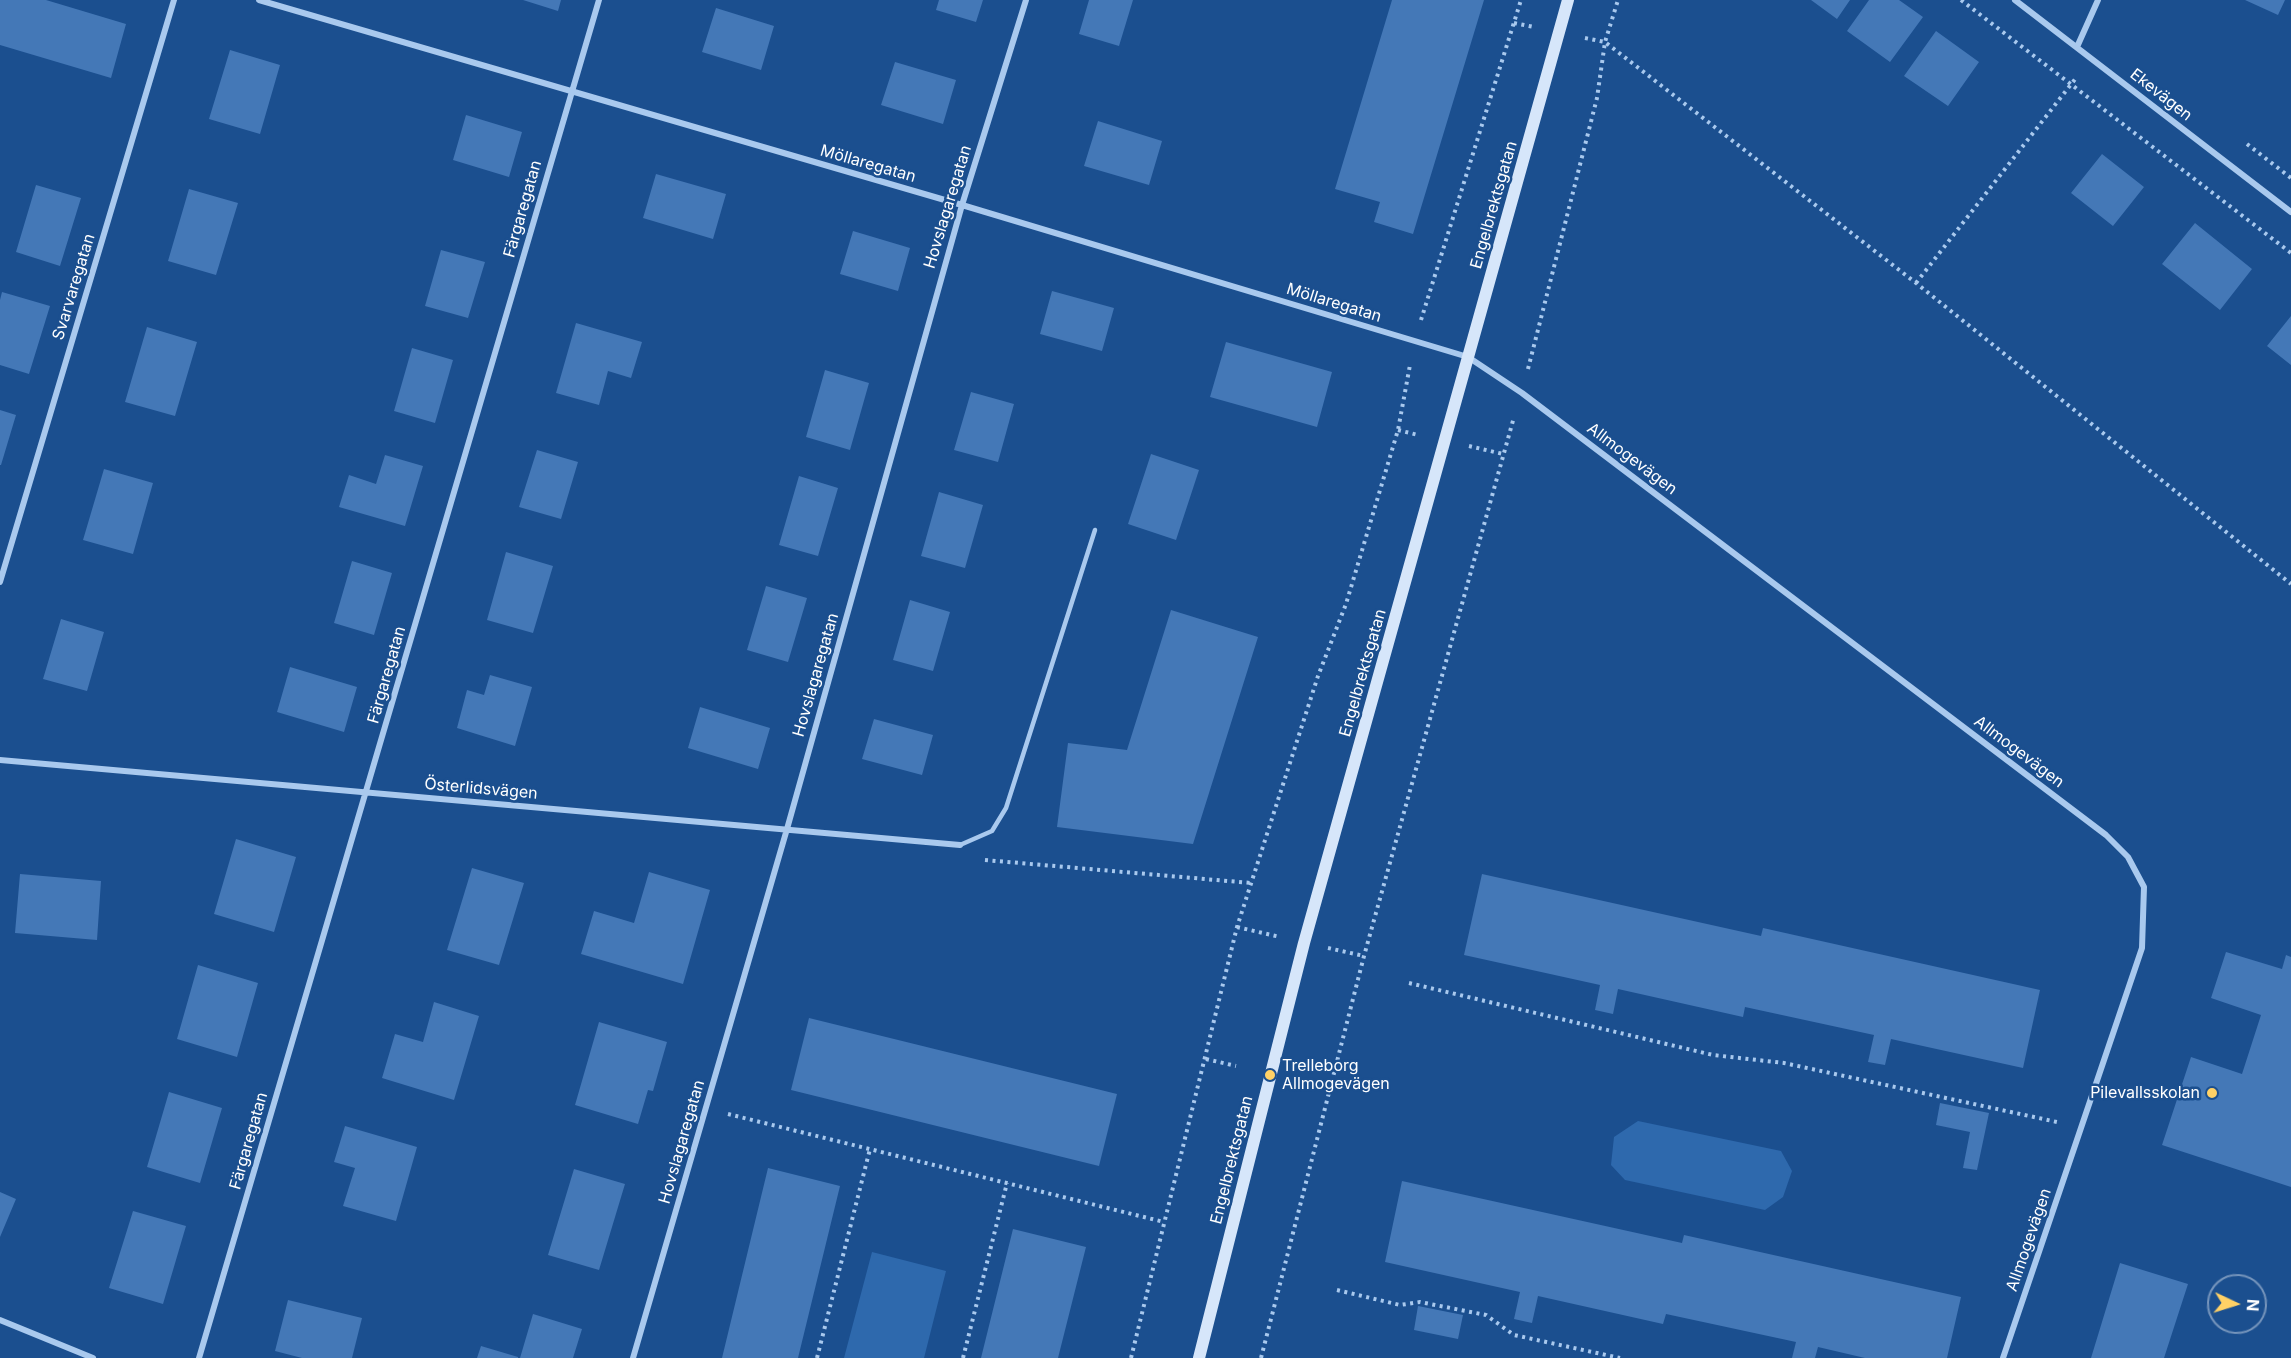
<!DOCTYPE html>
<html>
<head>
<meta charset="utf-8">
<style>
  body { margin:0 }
  #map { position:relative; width:2291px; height:1358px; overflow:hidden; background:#1b4f8f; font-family:Inter,sans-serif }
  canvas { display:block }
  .north { position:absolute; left:2207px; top:1274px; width:60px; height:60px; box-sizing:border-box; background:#1b4f8f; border:2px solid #7695bc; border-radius:50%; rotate:94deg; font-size:16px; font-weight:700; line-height:24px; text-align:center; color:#fff }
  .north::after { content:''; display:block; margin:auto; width:21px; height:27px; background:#ffd166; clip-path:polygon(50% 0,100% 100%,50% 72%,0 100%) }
</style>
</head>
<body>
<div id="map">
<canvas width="2291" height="1358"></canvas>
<div class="north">N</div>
</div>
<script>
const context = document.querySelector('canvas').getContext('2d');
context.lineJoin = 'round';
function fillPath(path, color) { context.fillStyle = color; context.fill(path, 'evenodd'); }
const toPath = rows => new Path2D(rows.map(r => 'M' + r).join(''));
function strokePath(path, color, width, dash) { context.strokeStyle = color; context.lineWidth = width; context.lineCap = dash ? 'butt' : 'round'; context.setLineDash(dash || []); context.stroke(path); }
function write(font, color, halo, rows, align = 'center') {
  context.font = font + ' Inter,sans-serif'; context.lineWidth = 5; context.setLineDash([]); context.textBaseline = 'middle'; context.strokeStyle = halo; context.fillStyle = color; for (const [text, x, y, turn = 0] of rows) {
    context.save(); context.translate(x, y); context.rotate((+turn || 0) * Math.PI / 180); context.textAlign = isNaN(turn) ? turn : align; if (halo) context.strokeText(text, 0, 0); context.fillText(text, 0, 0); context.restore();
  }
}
fillPath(toPath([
  [1638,1121,1781,1151,1792,1171,1783,1197,1765,1210,1625,1180,1611,1165,1614,1137],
  [872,1252,946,1271,924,1358,844,1358]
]), '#2e69ad');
fillPath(toPath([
  [0,0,46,0,126,24,111,78,0,45],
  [523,0,561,0,558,11],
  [939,0,983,0,976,22,936,10],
  [1089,0,1133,0,1119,46,1079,34],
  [1392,0,1484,0,1413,234,1374,222,1380,202,1335,189],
  [1811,0,1850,0,1837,19],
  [1869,0,1899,0,1923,17,1890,62,1847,31],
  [2245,0,2285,0,2278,15],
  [716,8,774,26,761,70,702,52],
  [1936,31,1979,62,1948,106,1904,76],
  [230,50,280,65,260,134,209,119],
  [895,62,956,80,943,124,881,105],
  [466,115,522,132,509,177,453,160],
  [1098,121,1162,141,1149,185,1084,166],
  [2102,154,2144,187,2113,226,2071,193],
  [656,174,726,194,713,239,643,218],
  [36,185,81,198,60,266,16,252],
  [189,189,238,203,216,275,168,261],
  [2195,223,2252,269,2220,310,2162,264],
  [853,231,910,248,898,291,840,274],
  [441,250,485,262,468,318,425,306],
  [1052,291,1114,308,1102,351,1040,334],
  [2,292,50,306,29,374,0,365,0,300],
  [2291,316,2291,365,2267,346],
  [576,323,642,342,631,378,608,371,599,405,556,393],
  [147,327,197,342,175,416,125,402],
  [1226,342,1332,372,1317,427,1210,397],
  [412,348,453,360,435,423,394,411],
  [825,370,869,383,850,450,806,437],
  [971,392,1014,404,998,462,954,450],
  [0,410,16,415,1,465,0,465],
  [537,450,578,462,561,519,519,507],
  [1151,454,1199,470,1176,540,1128,524],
  [385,455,423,466,405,526,339,507,349,475,376,484],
  [104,469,153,483,133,554,83,540],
  [799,476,838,488,818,556,779,545],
  [939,492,983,505,965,568,921,556],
  [506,552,553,566,533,633,487,620],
  [352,561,392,573,374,635,334,623],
  [766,586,807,598,788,662,747,650],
  [910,600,950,612,933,671,893,660],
  [1171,610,1258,637,1193,844,1057,827,1068,743,1127,750],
  [61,619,104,632,87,691,43,679],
  [290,667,357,687,344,732,277,712],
  [490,675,532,687,515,746,457,728,467,690,484,695],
  [700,707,770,728,758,769,688,748],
  [874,719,933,735,922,775,862,759],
  [236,839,296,857,274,932,214,914],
  [472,868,524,883,499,965,447,950],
  [649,872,710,890,683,984,581,954,594,911,634,923],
  [20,874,101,881,97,940,15,933],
  [1482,874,1761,936,1763,928,2040,990,2023,1068,1891,1039,1885,1065,1868,1062,1874,1035,1745,1007,1743,1017,1618,989,1613,1014,1595,1010,1600,985,1464,955],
  [2226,952,2282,969,2286,955,2291,957,2291,1187,2162,1145,2191,1057,2242,1074,2261,1015,2211,998],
  [198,965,258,983,237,1057,177,1039],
  [434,1002,479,1016,454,1100,382,1078,395,1034,423,1042],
  [809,1018,1117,1094,1099,1166,791,1090],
  [599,1022,667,1042,653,1091,648,1090,638,1124,575,1105],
  [169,1092,222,1108,200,1183,147,1167],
  [1940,1103,1989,1113,1977,1170,1963,1168,1970,1132,1936,1125],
  [345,1126,417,1147,396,1221,343,1206,355,1168,334,1162],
  [768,1168,840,1186,798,1358,722,1358],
  [574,1169,625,1184,599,1270,548,1255],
  [1402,1181,1682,1243,1684,1235,1961,1297,1947,1358,1865,1358,1818,1347,1815,1358,1792,1358,1796,1342,1666,1314,1663,1324,1538,1296,1532,1323,1514,1319,1520,1292,1385,1262],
  [0,1192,16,1199,0,1237],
  [133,1211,186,1226,163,1304,109,1288],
  [1013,1229,1086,1247,1058,1358,981,1358],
  [2120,1263,2188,1284,2164,1358,2091,1358],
  [288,1300,362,1318,352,1358,302,1358,275,1351],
  [1418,1306,1463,1315,1458,1339,1414,1330],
  [533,1314,582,1329,573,1358,520,1358],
  [481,1346,518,1357,518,1358,477,1358]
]), '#4478b7');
strokePath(toPath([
  [1961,0,2291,253],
  [1514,23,1534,27],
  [1585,38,1605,42,1916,283,2291,584],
  [2247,144,2291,178],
  [1916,283,2076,78],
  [1421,320,1521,0],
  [1528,369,1597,98,1605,42,1618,0],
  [1398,430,1418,435],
  [1469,446,1503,454],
  [985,860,1251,883],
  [1237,927,1280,937],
  [1328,948,1364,956],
  [1409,983,1713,1055,1784,1063,2057,1122],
  [1206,1059,1236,1066],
  [728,1114,1164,1222],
  [1337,1290,1400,1305,1420,1302,1486,1315,1514,1335,1620,1358],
  [817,1358,870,1149],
  [963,1358,1007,1183],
  [1131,1358,1237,927,1318,676,1346,604,1398,430,1410,365],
  [1261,1358,1364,956,1514,417]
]), '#a9c9ee', 4, [3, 4.5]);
strokePath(toPath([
  [960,845,992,831,1006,808,1095,530]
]), '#a9c9ee', 4.5);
strokePath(toPath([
  [259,0,962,205,1468,357,1522,393,2106,835,2128,857,2144,887,2142,948,2003,1358],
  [2015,0,2291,212],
  [2077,47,2098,0],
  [0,582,174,0],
  [0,760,960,845],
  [0,1320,93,1358],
  [199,1358,599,0],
  [633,1358,787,829,962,205,1026,0]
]), '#a9c9ee', 6);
strokePath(toPath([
  [1199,1358,1304,943,1568,0]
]), '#d6e6fa', 12);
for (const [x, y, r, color] of [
  [1270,1075,6,"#ffd166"],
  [2212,1093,6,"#ffd166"]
]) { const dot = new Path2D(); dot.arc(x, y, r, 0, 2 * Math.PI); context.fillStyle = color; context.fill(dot); strokePath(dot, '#1b4f8f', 2); }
write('16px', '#fff', '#1b4f8f', [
  ["Ekevägen",2161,95,38],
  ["Möllaregatan",868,164,16],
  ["Engelbrektsgatan",1494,205,-74],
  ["Hovslagaregatan",948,207,-73],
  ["Färgaregatan",523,209,-74],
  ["Svarvaregatan",74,287,-73],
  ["Möllaregatan",1334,303,17],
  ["Allmogevägen",1632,459,37],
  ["Engelbrektsgatan",1363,673,-74],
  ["Färgaregatan",387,675,-74],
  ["Hovslagaregatan",816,675,-74],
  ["Allmogevägen",2019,752,37],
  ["Österlidsvägen",481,789,5],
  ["Färgaregatan",249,1141,-74],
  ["Hovslagaregatan",682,1142,-74],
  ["Engelbrektsgatan",1232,1160,-76],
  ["Allmogevägen",2029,1240,-71]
]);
write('16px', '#fff', '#1b4f8f', [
  ["Trelleborg",1282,1066],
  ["Allmogevägen",1282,1084],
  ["Pilevallsskolan",2200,1093,"right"]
], 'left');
</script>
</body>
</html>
